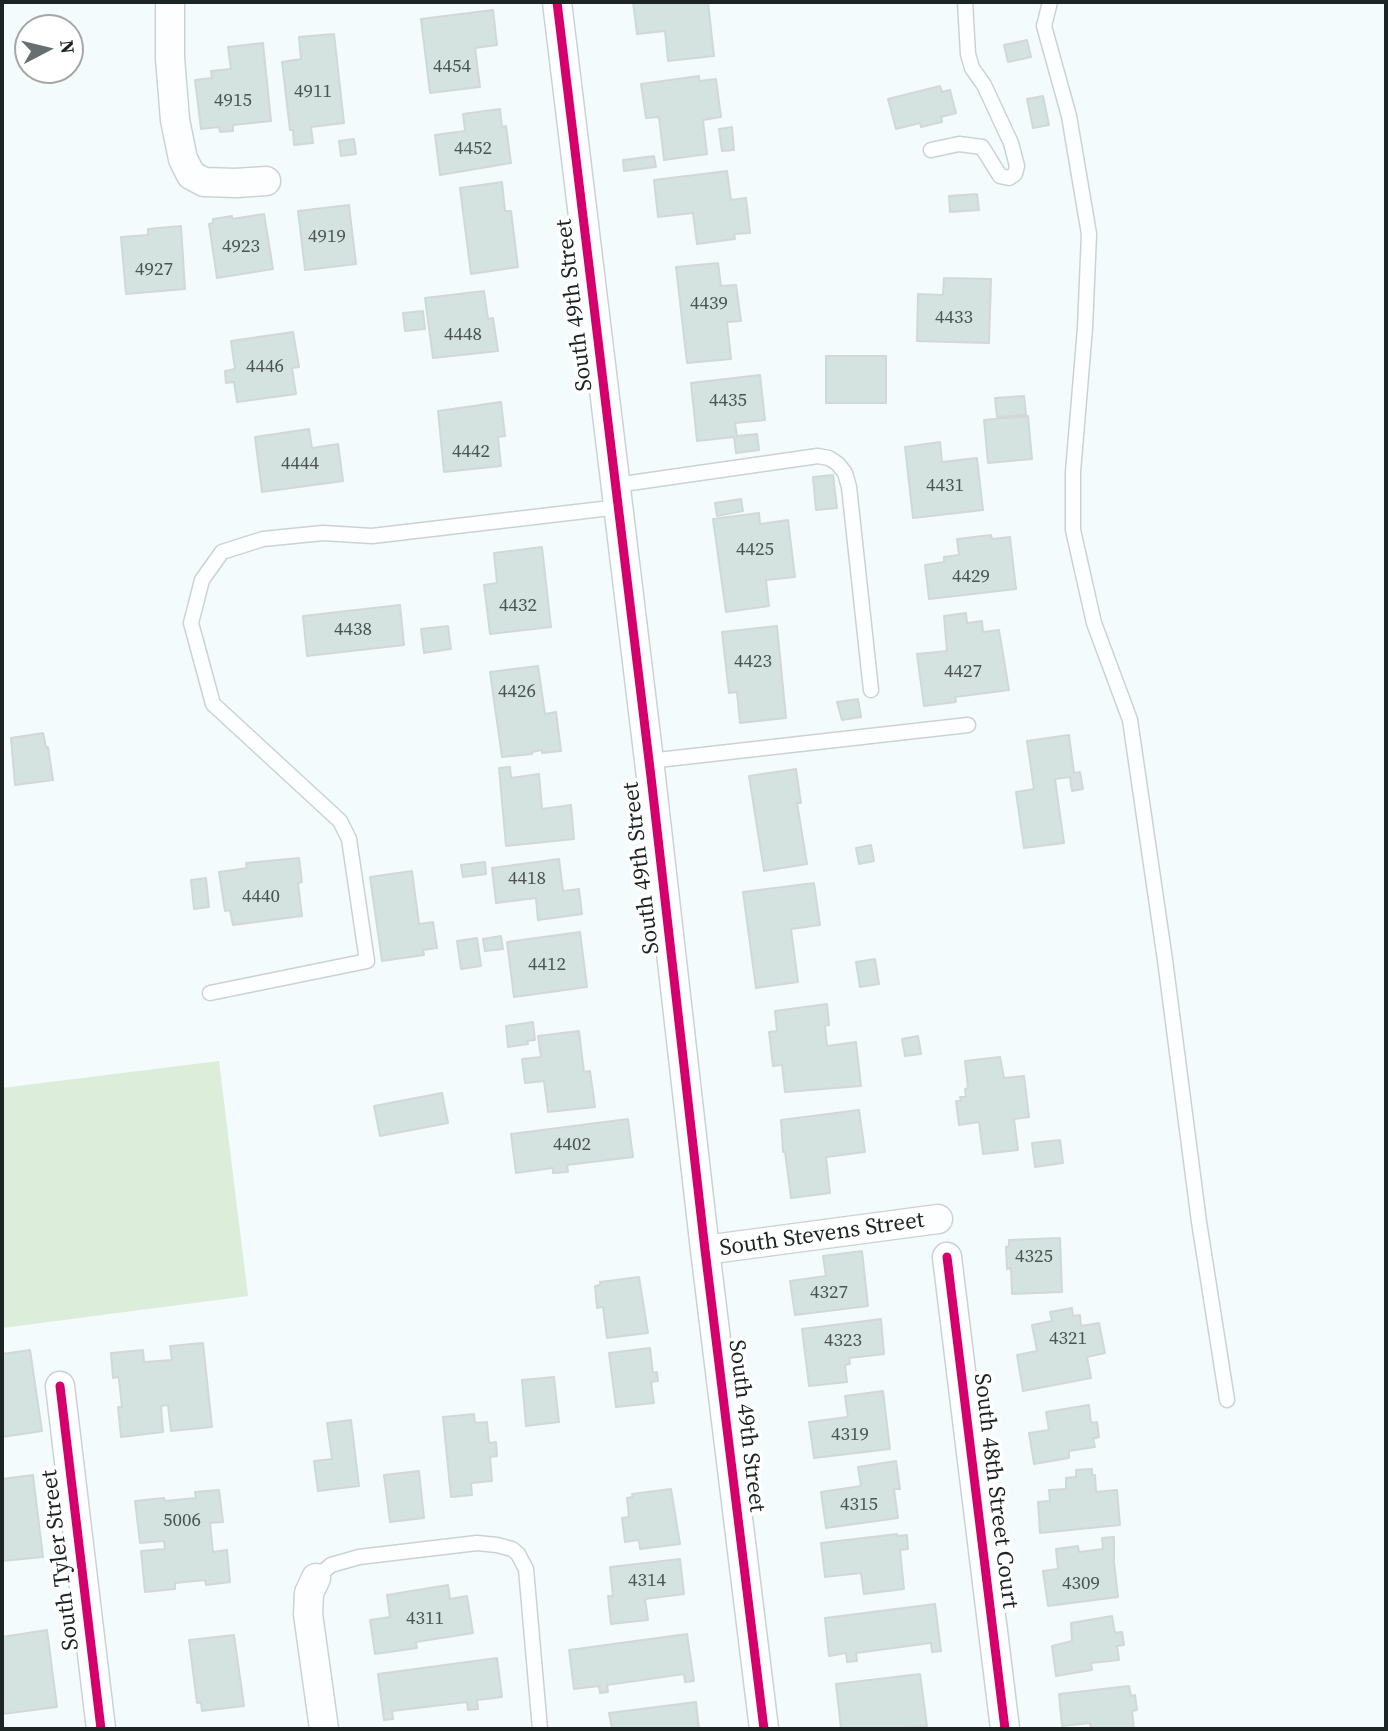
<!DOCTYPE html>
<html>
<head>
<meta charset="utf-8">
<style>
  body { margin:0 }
  #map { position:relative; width:1388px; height:1731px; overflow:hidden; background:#f4fbfc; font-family:"Source Serif 4",serif }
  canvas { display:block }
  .frame { position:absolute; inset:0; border:4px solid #1d2424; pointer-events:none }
  .north { position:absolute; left:14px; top:14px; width:70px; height:70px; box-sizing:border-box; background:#fff; border:2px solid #a5a7a7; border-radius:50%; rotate:83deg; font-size:19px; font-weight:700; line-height:28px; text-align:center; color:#1d2424 }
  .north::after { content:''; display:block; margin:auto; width:24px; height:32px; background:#686f70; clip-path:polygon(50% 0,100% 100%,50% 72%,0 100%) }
</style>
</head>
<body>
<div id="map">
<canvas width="1388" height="1731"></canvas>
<div class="frame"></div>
<div class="north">N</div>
</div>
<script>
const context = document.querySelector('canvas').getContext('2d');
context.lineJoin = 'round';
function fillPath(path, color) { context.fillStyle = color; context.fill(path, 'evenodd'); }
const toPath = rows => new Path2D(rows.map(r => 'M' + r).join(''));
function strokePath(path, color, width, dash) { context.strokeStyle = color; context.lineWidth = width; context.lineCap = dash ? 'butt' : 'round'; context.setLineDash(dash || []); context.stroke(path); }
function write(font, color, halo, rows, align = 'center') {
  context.font = font + ' "Source Serif 4",serif'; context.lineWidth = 7; context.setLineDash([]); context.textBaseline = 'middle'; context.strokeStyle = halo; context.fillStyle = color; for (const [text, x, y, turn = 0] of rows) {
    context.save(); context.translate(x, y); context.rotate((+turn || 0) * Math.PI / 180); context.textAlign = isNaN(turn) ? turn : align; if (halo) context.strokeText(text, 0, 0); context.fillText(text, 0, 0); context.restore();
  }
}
fillPath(toPath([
  [219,1061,248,1296,2,1328,2,1088]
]), '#dcedd9');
const building = toPath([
  [633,2,708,2,714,56,668,61,665,31,637,34,633,2],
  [493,10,497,45,475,48,480,87,430,93,421,19,493,10],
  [334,34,344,123,311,127,313,143,294,145,293,130,290,130,282,62,301,59,299,37,334,34],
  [1027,40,1031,57,1008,62,1004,45,1027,40],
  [263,43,271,121,233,125,233,131,220,132,219,127,201,129,195,80,212,78,211,71,231,69,228,47,263,43],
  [699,76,699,81,716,79,721,117,703,120,707,154,664,160,659,117,646,118,641,84,699,76],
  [940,86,942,92,950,90,956,113,941,117,942,122,921,127,920,123,896,129,888,99,940,86],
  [1043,96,1049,125,1033,128,1027,99,1043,96],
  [500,109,502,127,506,126,511,163,440,175,435,135,465,131,463,114,500,109],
  [732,127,734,150,722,151,719,129,732,127],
  [354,139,356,154,341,156,339,141,354,139],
  [654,156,656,167,624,171,623,160,654,156],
  [727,171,731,200,746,198,750,233,734,234,735,239,697,244,693,213,658,217,654,180,727,171],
  [502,182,505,211,511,211,518,267,471,274,460,188,502,182],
  [977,194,979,210,950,212,949,196,977,194],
  [349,205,356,264,305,270,298,211,349,205],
  [264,214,273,269,217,278,209,224,213,223,213,219,232,216,232,219,264,214],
  [181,226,185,289,126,294,121,237,148,235,148,229,181,226],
  [718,263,721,286,736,285,741,321,727,322,731,359,687,363,676,267,718,263],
  [944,278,991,279,989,343,917,341,918,294,943,295,944,278],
  [484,291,488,319,493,318,498,351,433,358,425,298,484,291],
  [423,311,425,329,405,331,403,313,423,311],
  [293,332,299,367,292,368,296,394,237,402,234,382,226,383,225,371,235,369,231,341,293,332],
  [826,356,886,356,886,403,826,403,826,356],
  [760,375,765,420,735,423,737,436,757,434,759,450,736,453,734,437,697,441,691,383,760,375],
  [1024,396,1026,415,997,417,995,398,1024,396],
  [501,402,505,436,498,437,501,466,444,472,438,411,501,402],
  [1028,416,1032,459,988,463,984,420,1028,416],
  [309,429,312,448,338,444,343,481,262,492,255,437,309,429],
  [940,442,942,462,977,458,983,510,913,518,905,447,940,442],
  [833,475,837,508,816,510,813,477,833,475],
  [741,499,743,511,717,516,715,503,741,499],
  [759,513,760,524,788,520,795,577,766,580,769,606,726,612,713,519,759,513],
  [991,535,992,539,1010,537,1016,589,929,599,925,565,944,562,944,557,959,555,957,539,991,535],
  [542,547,551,627,490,634,484,585,497,583,494,553,542,547],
  [400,605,404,645,307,656,303,616,400,605],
  [966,613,967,623,982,621,983,632,999,630,1009,690,955,697,956,702,924,706,917,654,947,651,944,616,966,613],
  [448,626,451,649,424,653,421,629,448,626],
  [777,626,786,718,740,723,737,692,729,693,722,632,777,626],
  [538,666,545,714,556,712,561,751,542,753,542,750,532,752,532,754,502,757,490,672,538,666],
  [858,699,861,717,842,720,837,702,858,699],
  [43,733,46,747,48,747,53,780,15,785,11,738,43,733],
  [1069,735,1074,773,1080,772,1083,789,1072,791,1070,777,1055,779,1064,843,1024,848,1016,792,1034,789,1027,741,1069,735],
  [510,767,511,778,539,774,542,809,571,805,574,839,506,846,499,768,510,767],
  [796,769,801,803,797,803,807,864,764,871,749,776,796,769],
  [871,845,874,861,859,864,856,848,871,845],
  [299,858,302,882,298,883,302,916,233,925,230,910,225,911,219,872,247,868,246,863,299,858],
  [559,859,563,891,579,889,582,914,538,920,536,898,496,903,492,868,559,859],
  [485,862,486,874,463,877,461,865,485,862],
  [412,871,419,924,433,922,437,948,423,950,424,955,382,961,370,877,412,871],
  [206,878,209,907,194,909,191,880,206,878],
  [814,883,820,925,791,929,798,982,756,988,743,892,814,883],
  [580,932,587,987,514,997,507,942,580,932],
  [501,936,503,949,485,951,483,939,501,936],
  [477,938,481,966,461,969,457,941,477,938],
  [875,959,879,984,860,987,856,962,875,959],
  [827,1004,829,1025,825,1026,827,1046,856,1042,861,1086,785,1092,782,1065,773,1066,769,1032,777,1031,775,1011,827,1004],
  [533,1022,535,1040,527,1041,528,1044,508,1047,506,1026,533,1022],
  [579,1031,584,1072,590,1071,595,1107,548,1112,544,1081,525,1083,522,1059,541,1057,538,1036,579,1031],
  [918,1036,921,1054,905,1056,902,1039,918,1036],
  [1000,1057,1004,1078,1024,1076,1029,1117,1014,1119,1018,1150,983,1154,979,1122,959,1125,956,1101,961,1101,960,1097,966,1097,965,1089,968,1088,965,1061,1000,1057],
  [442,1093,448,1123,380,1136,374,1106,442,1093],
  [859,1110,865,1152,826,1157,830,1193,791,1198,785,1152,783,1152,781,1120,859,1110],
  [628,1119,633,1157,567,1165,568,1172,553,1173,553,1168,516,1173,511,1134,628,1119],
  [1060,1140,1063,1163,1035,1167,1032,1143,1060,1140],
  [1060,1238,1062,1292,1012,1294,1011,1268,1007,1269,1006,1247,1009,1246,1009,1240,1060,1238],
  [862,1251,868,1306,795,1315,790,1281,826,1276,823,1256,862,1251],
  [639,1277,648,1333,607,1338,603,1307,597,1308,595,1286,600,1285,600,1282,639,1277],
  [1072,1308,1073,1316,1080,1315,1081,1326,1099,1323,1105,1353,1087,1357,1091,1378,1023,1391,1017,1355,1037,1351,1032,1325,1052,1321,1050,1312,1072,1308],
  [881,1319,884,1354,849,1358,850,1364,845,1365,847,1382,809,1386,802,1329,881,1319],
  [203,1343,212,1427,171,1431,168,1405,161,1406,163,1432,121,1437,118,1407,122,1407,119,1380,118,1377,113,1378,111,1353,143,1350,144,1362,172,1360,170,1346,203,1343],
  [650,1348,653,1373,657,1372,658,1381,651,1382,654,1403,616,1407,609,1353,650,1348],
  [30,1350,42,1431,2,1437,2,1354,30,1350],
  [554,1377,559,1422,526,1426,522,1380,554,1377],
  [883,1391,890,1449,814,1458,809,1422,848,1417,845,1396,883,1391],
  [1089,1405,1091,1423,1097,1422,1099,1437,1093,1439,1095,1447,1069,1451,1069,1458,1034,1464,1029,1433,1049,1430,1046,1412,1089,1405],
  [474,1414,475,1423,487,1422,489,1443,496,1442,497,1456,490,1457,492,1481,471,1483,472,1495,451,1497,443,1417,474,1414],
  [351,1420,359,1486,318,1491,314,1461,332,1459,327,1423,351,1420],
  [896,1461,900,1489,894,1489,898,1518,826,1528,821,1492,861,1486,858,1467,896,1461],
  [1092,1469,1092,1475,1095,1475,1096,1492,1117,1490,1120,1525,1040,1533,1038,1502,1050,1501,1049,1490,1066,1489,1066,1478,1076,1477,1076,1470,1092,1469],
  [419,1471,424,1518,390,1522,384,1475,419,1471],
  [33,1475,43,1557,2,1561,2,1479,33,1475],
  [671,1489,680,1544,640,1549,639,1540,625,1542,622,1518,629,1517,627,1498,633,1497,632,1494,671,1489],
  [219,1490,223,1522,210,1523,213,1552,227,1550,230,1582,206,1585,205,1580,175,1583,175,1589,145,1592,141,1551,165,1549,164,1541,140,1543,135,1501,164,1498,165,1501,196,1498,195,1492,219,1490],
  [897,1534,897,1536,907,1535,908,1549,900,1550,904,1589,864,1594,861,1573,825,1577,821,1543,897,1534],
  [1114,1537,1114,1562,1118,1597,1048,1606,1043,1571,1058,1569,1056,1549,1078,1546,1079,1552,1103,1549,1102,1538,1114,1537],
  [680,1559,684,1594,645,1599,648,1620,611,1624,608,1596,613,1596,610,1567,680,1559],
  [448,1585,450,1599,467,1596,473,1633,416,1642,417,1648,375,1654,370,1620,390,1617,387,1595,448,1585],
  [935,1604,941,1651,932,1652,931,1643,856,1653,857,1661,847,1662,846,1653,829,1656,825,1618,935,1604],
  [1112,1616,1115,1633,1122,1632,1124,1645,1117,1646,1119,1660,1091,1663,1092,1670,1056,1676,1052,1646,1072,1641,1071,1623,1112,1616],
  [47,1630,57,1707,2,1714,2,1637,47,1630],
  [687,1634,694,1681,685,1682,684,1674,607,1685,608,1692,600,1693,599,1686,574,1689,569,1650,687,1634],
  [234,1635,244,1706,202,1711,201,1702,197,1703,189,1640,234,1635],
  [497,1658,502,1697,477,1700,478,1709,468,1710,467,1702,392,1711,393,1719,384,1720,378,1674,497,1658],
  [920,1674,927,1726,897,1729,841,1729,836,1684,920,1674],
  [1129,1686,1131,1696,1135,1695,1137,1710,1132,1711,1134,1729,1091,1729,1090,1723,1062,1726,1059,1694,1129,1686],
  [696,1702,699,1729,612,1729,609,1713,696,1702]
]);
fillPath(building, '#d4e3df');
strokePath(building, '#d2d8d7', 2);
const lane = toPath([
  [1050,2,1044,26,1069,116,1089,234,1085,328,1073,472,1073,530,1094,623,1130,720,1165,960,1199,1222,1227,1400],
  [931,150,959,144,982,147,1000,176,1009,178,1015,174,1017,166,1011,143,984,85,972,68,968,54,965,2],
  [616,485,818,456,829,458,838,464,845,473,849,487,871,690],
  [649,761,968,725],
  [210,993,367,961,349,839,340,821,213,704,191,623,202,580,222,552,263,539,323,533,372,536,619,507],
  [316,1578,331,1565,359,1557,477,1543,497,1545,512,1549,518,1554,526,1569,540,1729]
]);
const street = toPath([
  [170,2,170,58,175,120,183,159,191,175,204,182,236,183,266,181],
  [557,2,651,777,705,1250,764,1729],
  [705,1250,938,1219],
  [947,1257,1005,1729],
  [60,1386,101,1729],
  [316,1578,309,1593,308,1614,324,1729]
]);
strokePath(lane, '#ccd2d3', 17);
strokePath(street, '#ccd2d3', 31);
strokePath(lane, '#fdfeff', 14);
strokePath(street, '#fdfeff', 28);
strokePath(toPath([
  [557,2,651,777,705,1250,764,1729],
  [947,1257,1005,1729],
  [60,1386,101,1729]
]), '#d6006c', 9);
write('19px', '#4b5453', null, [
  ["4454",452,67],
  ["4911",313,92],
  ["4915",233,101],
  ["4452",473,149],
  ["4919",327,237],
  ["4923",241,247],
  ["4927",154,270],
  ["4439",709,304],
  ["4433",954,318],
  ["4448",463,335],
  ["4446",265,367],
  ["4435",728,401],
  ["4442",471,452],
  ["4444",300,464],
  ["4431",945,486],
  ["4425",755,550],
  ["4429",971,577],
  ["4432",518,606],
  ["4438",353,630],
  ["4423",753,662],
  ["4427",963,672],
  ["4426",517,692],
  ["4418",527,879],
  ["4440",261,897],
  ["4412",547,965],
  ["4402",572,1145],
  ["4325",1034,1257],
  ["4327",829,1293],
  ["4321",1068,1339],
  ["4323",843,1341],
  ["4319",850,1435],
  ["4315",859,1505],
  ["5006",182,1521],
  ["4314",647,1581],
  ["4309",1081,1584],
  ["4311",425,1619]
]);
write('23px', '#1d2424', '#fff', [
  ["South 49th Street",575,305,-97],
  ["South 49th Street",642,868,-97],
  ["South Stevens Street",822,1235,-8],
  ["South 49th Street",746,1426,83],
  ["South 48th Street Court",995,1491,83],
  ["South Tyler Street",61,1560,-97]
]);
</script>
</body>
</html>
